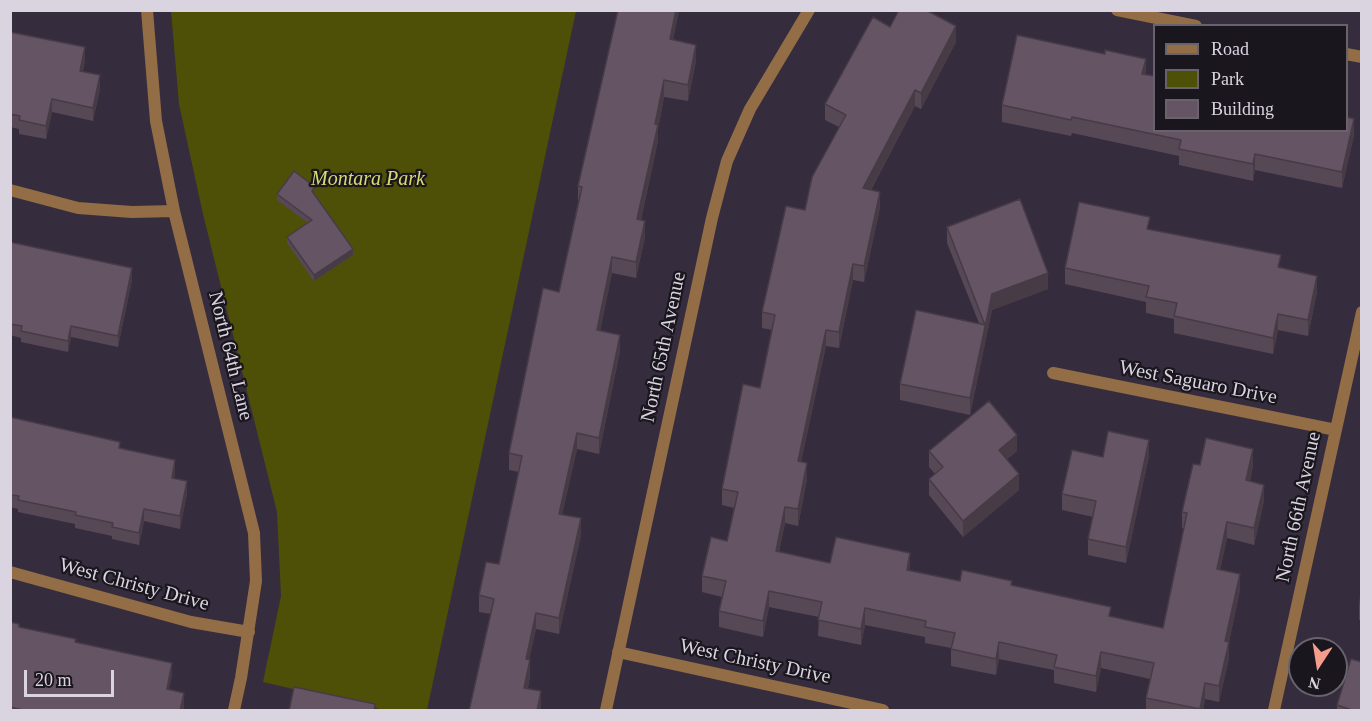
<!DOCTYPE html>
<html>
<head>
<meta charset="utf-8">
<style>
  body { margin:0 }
  #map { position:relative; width:1372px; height:721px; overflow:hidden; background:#352c3e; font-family:"Times New Roman",serif }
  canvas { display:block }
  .frame { position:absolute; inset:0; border:12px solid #dad4e0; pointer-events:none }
  .legend { position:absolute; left:1153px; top:24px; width:195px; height:108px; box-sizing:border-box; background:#1a161e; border:2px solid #67626c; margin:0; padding:8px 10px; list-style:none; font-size:18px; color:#dad4e0 }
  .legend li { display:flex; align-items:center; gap:12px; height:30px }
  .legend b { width:30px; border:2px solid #67626c }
  .north { position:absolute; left:1288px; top:637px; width:60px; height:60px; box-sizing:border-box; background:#1a161e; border:2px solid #67626c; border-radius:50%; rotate:192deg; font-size:16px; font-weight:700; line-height:24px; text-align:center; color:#dad4e0 }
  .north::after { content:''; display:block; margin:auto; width:21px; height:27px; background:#f49d8d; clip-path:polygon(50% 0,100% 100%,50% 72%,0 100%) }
  .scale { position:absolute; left:24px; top:670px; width:90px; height:27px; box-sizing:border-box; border:3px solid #dad4e0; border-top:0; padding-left:8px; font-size:18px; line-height:21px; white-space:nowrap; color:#dad4e0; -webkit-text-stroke:4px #1a161e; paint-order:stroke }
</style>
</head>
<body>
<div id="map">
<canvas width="1372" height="721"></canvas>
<div class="frame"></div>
<ul class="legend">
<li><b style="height:8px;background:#936d46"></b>Road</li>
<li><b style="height:16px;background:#4f5007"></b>Park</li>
<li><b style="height:16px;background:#655464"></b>Building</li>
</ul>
<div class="north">N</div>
<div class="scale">20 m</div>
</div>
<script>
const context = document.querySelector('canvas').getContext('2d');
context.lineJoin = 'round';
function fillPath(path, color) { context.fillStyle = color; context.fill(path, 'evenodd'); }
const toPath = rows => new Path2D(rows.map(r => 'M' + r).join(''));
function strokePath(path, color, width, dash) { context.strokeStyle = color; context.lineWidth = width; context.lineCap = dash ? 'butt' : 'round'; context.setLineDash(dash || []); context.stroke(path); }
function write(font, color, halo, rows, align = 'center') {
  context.font = font + ' "Times New Roman",serif'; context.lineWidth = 4.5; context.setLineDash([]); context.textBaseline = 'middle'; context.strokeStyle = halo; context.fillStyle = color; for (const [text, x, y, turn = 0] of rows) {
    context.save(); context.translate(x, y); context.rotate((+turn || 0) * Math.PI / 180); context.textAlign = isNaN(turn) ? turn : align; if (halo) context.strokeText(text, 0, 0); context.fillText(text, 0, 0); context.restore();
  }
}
fillPath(toPath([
  [171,11,576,11,427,710,384,710,263,682,281,596,277,512,203,214,179,104]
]), '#4f5007');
strokePath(toPath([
  [147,10,156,121,174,211,254,533,256,581,241,678,234,710],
  [1117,10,1196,26],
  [1346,54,1362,57],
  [10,190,78,208,132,212,174,211],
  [1053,373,1336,430],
  [10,572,191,622,249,632],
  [618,652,883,710],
  [606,710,712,218,727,161,750,109,809,10],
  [1274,710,1362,312]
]), '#936d46', 12);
fillPath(toPath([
  [618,10,679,10,673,40,696,61,688,101,664,97,658,129,658,141,641,220,645,237,636,278,612,273,600,331,620,351,599,454,577,449,562,514,581,535,559,634,536,629,529,659,530,676,528,688,541,708,469,711,491,614,479,612,479,595,499,564,519,472,509,470,509,453,559,292,578,202,578,186],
  [890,27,956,42,921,109,915,106,871,190,880,208,864,282,853,280,839,348,826,346,801,462,807,479,798,526,785,523,779,552,830,563,910,569,910,570,960,581,1012,585,1111,617,1163,628,1184,528,1182,528,1182,512,1200,465,1253,465,1250,481,1264,501,1254,545,1227,538,1220,570,1240,590,1229,642,1229,658,1219,702,1205,699,1203,711,1146,711,1146,698,1150,679,1101,668,1096,692,1054,683,1054,670,999,659,996,675,951,666,951,648,925,643,925,637,865,625,861,645,818,636,819,617,769,607,763,637,719,627,719,611,722,597,702,592,702,576,727,541,734,508,722,505,722,489,760,388,772,330,762,328,762,312,839,127,825,120,825,104],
  [10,32,85,61,83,71,100,89,93,121,52,112,46,139,19,134,19,129,10,127],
  [1146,75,1155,130,1354,135,1342,188,1255,170,1253,181,1179,165,1179,156,1072,133,1071,136,1002,122,1002,105],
  [315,193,314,194,353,255,314,281,287,243,287,237,308,223,277,200,277,194],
  [947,227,1048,289,992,310,970,415,900,400,900,384,979,323,947,243],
  [1150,229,1281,268,1317,292,1308,336,1278,330,1273,354,1174,333,1174,319,1146,313,1146,302,1065,284,1065,268],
  [10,242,132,280,118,347,71,337,68,352,21,342,21,338,10,335],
  [10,417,120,448,175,472,174,478,187,493,180,529,144,521,139,545,112,539,112,536,75,528,75,524,18,512,18,509,10,507],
  [929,451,1017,451,1007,459,1019,490,963,537,929,495,929,479,935,474,929,467],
  [1149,456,1126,563,1088,555,1088,539,1093,517,1062,510,1062,494,1103,457],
  [1362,590,1362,621,1359,620,1359,604],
  [10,622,19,627,76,642,172,674,169,689,184,704,183,711,10,711],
  [1337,705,1362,711,1337,711]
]), '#574856');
fillPath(toPath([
  [676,10,679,10,670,56,670,39],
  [956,26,956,42,921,109,921,93],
  [696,45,696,61,688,101,688,85],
  [85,47,85,61,80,84,80,71],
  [1146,59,1146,75,1142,74],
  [100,75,100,89,93,121,93,108],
  [664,80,664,97,658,129,658,141,637,236,637,219,655,124],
  [915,90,915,106,863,204,863,188],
  [52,99,52,112,46,139,46,126],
  [1354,119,1354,135,1342,188,1342,172],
  [1255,154,1255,170,1253,181,1253,164],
  [880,192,880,208,864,282,864,266],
  [645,221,645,237,636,278,636,262],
  [353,249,353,255,314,281,314,275],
  [612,257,612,273,597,347,597,330],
  [853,264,853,280,839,348,839,332],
  [132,268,132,280,118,347,118,336],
  [1048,273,1048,289,992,310,970,415,970,398,992,294],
  [1317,276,1317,292,1308,336,1308,320],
  [1278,314,1278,330,1273,354,1273,338],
  [71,326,71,337,68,352,68,341],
  [826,330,826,346,798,477,798,461],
  [620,335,620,351,599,454,599,438],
  [577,433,577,449,559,530,559,514],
  [1017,435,1017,451,999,466,999,450],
  [1149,440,1149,456,1126,563,1126,547],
  [1253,449,1253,465,1246,496,1246,480],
  [175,460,175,472,172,490,172,478],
  [807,463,807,479,798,526,798,509],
  [1019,474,1019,490,963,537,963,521],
  [187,481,187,493,180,529,180,516],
  [1264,485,1264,501,1254,545,1254,528],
  [785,507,785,523,776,567,776,551],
  [144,509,144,521,139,545,139,533],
  [581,518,581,535,559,634,559,618],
  [1227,522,1227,538,1217,585,1217,569],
  [910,553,910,569,907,586,907,570],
  [1240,574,1240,590,1229,642,1229,658,1219,702,1219,686,1225,641],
  [769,591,769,607,763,637,763,621],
  [865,608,865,625,861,645,861,629],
  [536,613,536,629,526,675,526,659],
  [999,642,999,659,996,675,996,659],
  [1101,652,1101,668,1096,692,1096,676],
  [530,660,530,676,524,704,524,688],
  [172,663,172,674,167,700,167,689],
  [1205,683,1205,699,1203,711,1200,711],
  [541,691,541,711,537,711],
  [184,693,184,704,183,711,180,711]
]), '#473b46');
const building = toPath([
  [618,10,676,10,670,39,696,45,688,85,664,80,655,124,658,125,637,219,645,221,636,262,612,257,597,330,620,335,599,438,577,433,559,514,581,518,559,618,536,613,526,659,530,660,524,688,541,691,537,711,469,711,494,599,479,595,486,562,499,564,522,456,509,453,543,288,559,292,582,187,578,186,618,10],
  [899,10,926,10,956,26,921,93,915,90,863,188,880,192,864,266,853,264,839,332,826,330,798,461,807,463,798,509,785,507,776,551,830,563,836,537,910,553,907,570,960,581,962,570,1012,581,1011,585,1111,607,1109,616,1163,628,1187,513,1182,512,1193,464,1200,465,1206,438,1253,449,1246,480,1264,485,1254,528,1227,522,1217,569,1240,574,1225,641,1229,642,1219,686,1205,683,1200,709,1146,698,1154,663,1101,652,1096,676,1054,667,1057,655,999,642,996,659,951,649,955,633,925,627,926,621,865,608,861,629,818,620,822,602,769,591,763,621,719,611,726,581,702,576,711,537,727,541,738,492,722,489,743,384,760,388,775,315,762,312,786,206,805,210,812,177,846,115,825,104,873,17,890,27,899,10],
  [10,32,85,47,80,71,100,75,93,108,52,99,46,126,19,120,20,116,10,114,10,32],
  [1017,35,1105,54,1105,50,1146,59,1142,74,1155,76,1155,130,1347,130,1347,117,1354,119,1342,172,1255,154,1253,164,1179,149,1181,140,1072,117,1071,120,1002,105,1017,35],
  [294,171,315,187,312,191,353,249,314,275,287,237,312,220,277,194,294,171],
  [1020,199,1048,273,992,294,970,398,900,384,916,310,985,325,947,227,1020,199],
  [1079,202,1150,217,1147,229,1281,255,1278,267,1317,276,1308,320,1278,314,1273,338,1174,316,1177,303,1146,297,1149,286,1065,268,1079,202],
  [10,242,132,268,118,336,71,326,68,341,21,331,22,326,10,324,10,242],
  [989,401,1017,435,999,450,1019,474,963,521,929,479,943,467,929,451,989,401],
  [10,417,120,442,119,448,175,460,172,478,187,481,180,516,144,509,139,533,112,527,113,523,75,515,76,512,18,500,19,496,10,495,10,417],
  [1108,431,1149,440,1126,547,1088,539,1096,501,1062,494,1072,450,1103,457,1108,431],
  [1362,590,1362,605,1359,604,1362,590],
  [10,622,19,624,19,627,76,639,75,642,172,663,167,689,184,693,180,711,27,711,10,707,10,622],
  [1351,659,1362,662,1362,711,1355,711,1337,705,1351,659],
  [294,687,375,704,374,711,289,711,294,687]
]);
fillPath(building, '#655464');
strokePath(building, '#473b46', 1.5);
write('italic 20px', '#d8dc70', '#1a161e', [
  ["Montara Park",368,180]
]);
write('20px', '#dad4e0', '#1a161e', [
  ["North 65th Avenue",664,347,-78],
  ["North 64th Lane",230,356,76],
  ["West Saguaro Drive",1198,383,11],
  ["North 66th Avenue",1299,507,-78],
  ["West Christy Drive",134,585,15],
  ["West Christy Drive",755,662,12]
]);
</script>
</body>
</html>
